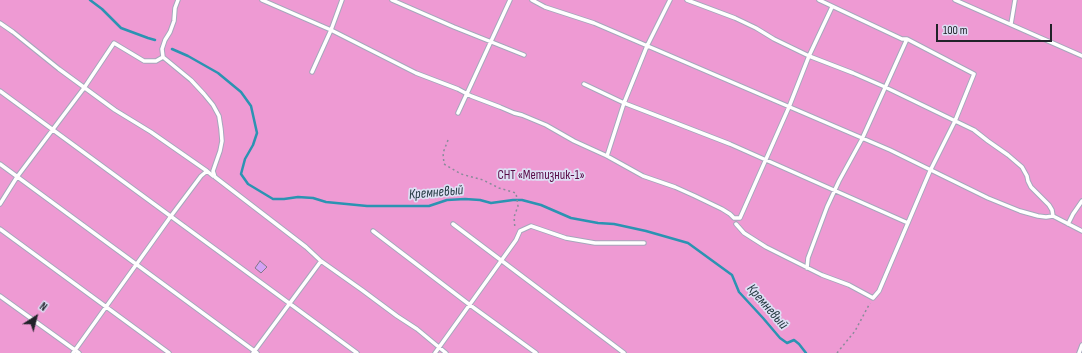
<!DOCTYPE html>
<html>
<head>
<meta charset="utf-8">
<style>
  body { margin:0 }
  #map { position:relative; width:1082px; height:353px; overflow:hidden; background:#dddff4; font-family:"Sofia Sans Condensed",sans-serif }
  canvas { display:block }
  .north { position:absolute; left:16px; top:297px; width:40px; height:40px; -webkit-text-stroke:3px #dddff4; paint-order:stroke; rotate:36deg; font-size:11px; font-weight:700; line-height:16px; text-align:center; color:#212229 }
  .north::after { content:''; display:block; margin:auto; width:14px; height:18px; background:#212229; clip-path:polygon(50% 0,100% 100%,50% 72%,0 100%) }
  .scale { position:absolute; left:936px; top:24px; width:116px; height:18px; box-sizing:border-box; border:2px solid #212229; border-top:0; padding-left:5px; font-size:12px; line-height:14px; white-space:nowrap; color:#212229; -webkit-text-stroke:3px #dddff4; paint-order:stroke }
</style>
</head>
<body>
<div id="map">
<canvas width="1082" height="353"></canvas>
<div class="north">N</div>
<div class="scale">100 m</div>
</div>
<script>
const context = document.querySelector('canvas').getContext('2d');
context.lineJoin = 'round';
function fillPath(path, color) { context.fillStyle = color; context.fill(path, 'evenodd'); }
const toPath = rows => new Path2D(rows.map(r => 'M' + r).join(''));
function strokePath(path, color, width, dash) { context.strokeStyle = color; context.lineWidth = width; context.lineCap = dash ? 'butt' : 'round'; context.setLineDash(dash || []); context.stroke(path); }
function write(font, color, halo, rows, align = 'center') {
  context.font = font + ' "Sofia Sans Condensed",sans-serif'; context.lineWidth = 3.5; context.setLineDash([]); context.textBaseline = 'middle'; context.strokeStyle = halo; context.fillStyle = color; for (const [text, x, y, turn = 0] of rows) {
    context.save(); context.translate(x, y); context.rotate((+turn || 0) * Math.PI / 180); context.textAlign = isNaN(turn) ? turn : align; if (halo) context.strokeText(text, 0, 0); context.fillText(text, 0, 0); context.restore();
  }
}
fillPath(toPath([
  [0,0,1082,0,1082,353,0,353]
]), '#ee9ad3');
strokePath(toPath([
  [90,0,102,9,121,28,148,38,155,40],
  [172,49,188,56,218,73,241,92,251,106,257,133,253,145,245,159,241,174,248,184,273,199,284,199,298,197,313,198,326,202,367,206,429,206,447,200,465,199,480,200,491,203,513,200,522,200,541,205,571,218,598,223,614,224,646,231,688,243,732,275,739,292,763,318,780,338,787,343,794,340,799,344,806,353]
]), '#2b93b2', 2.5);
const building = toPath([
  [260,261,267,267,261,273,255,268,260,261]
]);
fillPath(building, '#d4a2f6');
strokePath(building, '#817889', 1);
const lane = toPath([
  [178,0,175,8,174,21,170,32,165,40,162,49,163,57,191,80,204,94,213,105,219,116,221,129,222,141,220,151,213,171,215,177,306,247,321,261,253,353],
  [262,0,331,30,416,73,458,89,471,96,500,107,514,113,522,115,546,125,574,141,607,156,643,176,675,187,695,196,722,209,730,214,734,218,740,218,789,107,809,56,832,7],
  [392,0,454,27,524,55],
  [532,0,545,7,594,23,890,150,988,198,1020,211,1038,216,1046,217,1053,216,1082,231],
  [687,0,735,18,756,28,774,39,809,56,853,73,885,87,974,130,988,141,1008,155,1022,167,1027,176,1028,181,1031,187,1049,205,1052,210,1053,216],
  [955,0,1082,56],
  [0,23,13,32,59,69,115,110,151,132,207,171,213,176],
  [1011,24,1015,0],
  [312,72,331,30,342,0],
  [584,84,624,103,730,144,908,223],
  [0,91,357,353],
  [458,113,510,0],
  [607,156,624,103,647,46,670,0],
  [0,164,257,353],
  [0,204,17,177,84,88,114,43,144,61,156,61,163,57],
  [453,224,624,353],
  [736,224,744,233,766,247,822,275,849,285,873,298,879,291,930,171,955,121,974,74,907,39,902,39,819,0],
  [1068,224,1073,214,1082,201],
  [0,229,169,353],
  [373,231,470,305,536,353],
  [321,261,362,290,397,316,417,329,446,353],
  [807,268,808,258,827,207,839,181,862,139,907,39],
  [0,296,79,353],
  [73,353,171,216,201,176,207,171],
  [435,353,516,240,520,231,531,226,566,238,595,243,644,243],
  [1079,353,1082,345]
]);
strokePath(lane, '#a5a7bb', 5.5);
strokePath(toPath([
  [448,140,443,153,444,164,461,174,483,180,499,188,516,193,518,206,514,217,515,229],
  [837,353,855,331,870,303]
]), '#898b9a', 1.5, [2, 3]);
strokePath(lane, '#fff', 3.5);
write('13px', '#590b47', '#dddff4', [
  ["СНТ «Метизник-1»",541,176]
]);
write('italic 14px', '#1e343c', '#dddff4', [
  ["Кремневый",436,193,-5],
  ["Кремневый",767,307,49]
]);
</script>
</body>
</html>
